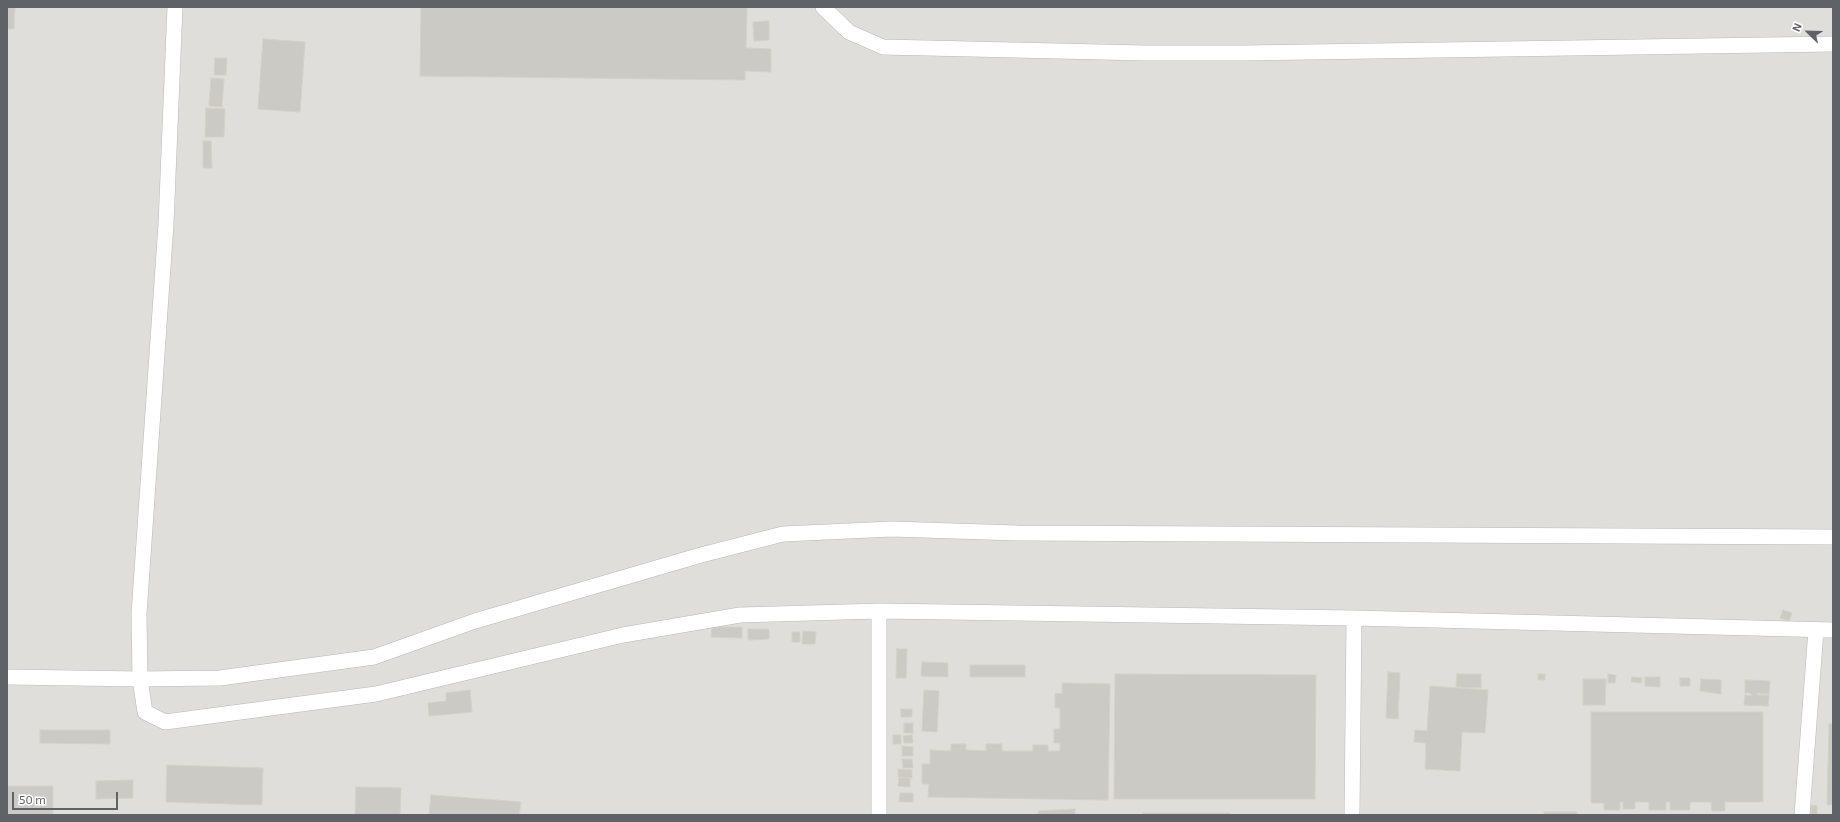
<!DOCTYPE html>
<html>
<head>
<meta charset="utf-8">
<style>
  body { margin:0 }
  #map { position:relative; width:1840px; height:822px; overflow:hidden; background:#f1efe8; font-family:"Exo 2",sans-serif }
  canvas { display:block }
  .frame { position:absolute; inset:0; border:8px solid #5f6368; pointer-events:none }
  .north { position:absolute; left:1788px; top:12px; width:40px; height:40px; -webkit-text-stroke:3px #fff; paint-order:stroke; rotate:293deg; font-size:11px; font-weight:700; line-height:16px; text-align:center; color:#5f6368 }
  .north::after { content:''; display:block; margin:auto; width:14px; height:18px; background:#5f6368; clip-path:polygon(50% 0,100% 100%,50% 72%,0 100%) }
  .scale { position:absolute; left:12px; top:792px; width:106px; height:18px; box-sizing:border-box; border:2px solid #5f6368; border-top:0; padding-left:5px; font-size:12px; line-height:14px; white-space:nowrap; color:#5f6368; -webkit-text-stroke:3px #fff; paint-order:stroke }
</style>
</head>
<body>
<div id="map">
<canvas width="1840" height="822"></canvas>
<div class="frame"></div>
<div class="north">N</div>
<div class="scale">50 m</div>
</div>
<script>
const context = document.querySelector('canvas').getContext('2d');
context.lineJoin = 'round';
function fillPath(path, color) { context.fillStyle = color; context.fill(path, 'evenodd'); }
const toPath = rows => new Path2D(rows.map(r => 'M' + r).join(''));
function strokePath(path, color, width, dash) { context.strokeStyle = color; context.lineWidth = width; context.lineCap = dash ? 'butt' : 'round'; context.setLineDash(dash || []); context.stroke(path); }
fillPath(toPath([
  [7,7,1833,7,1833,815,7,815]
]), '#e0deda');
const building = toPath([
  [7,7,15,7,14,29,7,29,7,7],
  [421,7,747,7,746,48,771,49,771,72,745,71,745,80,420,76,421,7],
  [769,21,769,40,754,41,753,22,769,21],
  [263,39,305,42,300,112,258,109,263,39],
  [215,58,227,58,226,75,214,75,215,58],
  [211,78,224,79,222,107,209,106,211,78],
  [206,108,225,109,224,137,205,137,206,108],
  [203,141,211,141,212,168,203,168,203,141],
  [1783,610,1792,613,1789,621,1780,618,1783,610],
  [712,627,742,627,742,638,711,637,712,627],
  [748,629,769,629,769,639,748,640,748,629],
  [803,631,816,632,815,644,802,644,803,631],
  [792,632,800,632,800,642,792,642,792,632],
  [897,649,907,649,906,678,896,678,897,649],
  [922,662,948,663,948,677,921,676,922,662],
  [970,665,1025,665,1025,677,970,677,970,665],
  [1388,672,1400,673,1398,719,1386,718,1388,672],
  [1115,674,1316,675,1315,799,1114,799,1115,674],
  [1457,674,1481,674,1481,688,1456,687,1457,674],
  [1538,674,1545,674,1545,680,1538,680,1538,674],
  [1608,674,1616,675,1615,683,1608,683,1608,674],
  [1632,677,1642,678,1641,683,1631,682,1632,677],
  [1645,677,1660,677,1660,687,1645,686,1645,677],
  [1680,678,1690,678,1690,686,1680,686,1680,678],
  [1583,679,1606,679,1605,705,1583,705,1583,679],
  [1701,679,1721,680,1721,694,1700,691,1701,679],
  [1745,680,1770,681,1769,694,1757,693,1757,695,1769,695,1768,706,1744,705,1745,695,1751,696,1751,693,1745,693,1745,680],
  [1062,683,1110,684,1108,800,928,797,929,784,922,784,922,764,930,764,930,750,951,751,951,744,966,744,966,750,986,751,986,744,1002,744,1002,751,1033,751,1033,745,1048,745,1048,751,1060,751,1060,743,1054,743,1054,729,1060,729,1060,708,1055,708,1055,693,1062,694,1062,683],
  [1430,686,1488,690,1485,733,1462,732,1460,771,1425,769,1426,743,1414,742,1415,730,1427,731,1430,686],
  [470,690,472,712,429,716,428,703,446,701,446,693,470,690],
  [924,690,939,691,937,732,922,731,924,690],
  [901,709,912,709,912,717,901,717,901,709],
  [1591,712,1763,712,1763,802,1725,802,1725,811,1712,811,1711,802,1690,802,1690,810,1670,810,1670,802,1666,802,1666,810,1649,810,1649,802,1635,802,1635,809,1623,809,1623,802,1620,802,1620,810,1604,810,1604,803,1591,803,1591,712],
  [904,723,913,723,913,733,904,733,904,723],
  [1829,724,1833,724,1833,805,1827,805,1829,724],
  [40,730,110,730,110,744,40,743,40,730],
  [893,735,901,735,901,744,893,744,893,735],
  [912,735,913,743,904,743,903,736,912,735],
  [902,746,913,747,913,756,902,756,902,746],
  [902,759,912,759,913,768,903,768,902,759],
  [167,765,263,768,262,805,166,802,167,765],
  [898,769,912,770,912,778,898,777,898,769],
  [899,777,910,778,910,787,898,786,899,777],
  [133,780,133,798,96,799,96,781,133,780],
  [7,786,53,786,53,815,7,815,7,786],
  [356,787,401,788,400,815,355,815,356,787],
  [900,793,913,793,913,802,899,802,900,793],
  [431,795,521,802,519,815,429,815,431,795],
  [1811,805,1817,806,1817,814,1811,814,1811,805],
  [1075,809,1075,815,1038,815,1038,811,1075,809],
  [1544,812,1577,812,1577,815,1545,815,1544,812],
  [1143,813,1229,813,1229,815,1143,815,1143,813]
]);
fillPath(building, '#cccac5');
strokePath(building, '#d6d1c6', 1);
const minor = toPath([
  [175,7,166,224,139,614,140,679,145,712,165,722,376,694,623,635,740,615,879,611,1354,618],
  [823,7,849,32,883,47,1145,53,1244,53,1833,44],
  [879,611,879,815],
  [7,677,140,679,220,678,374,657,475,621,701,555,783,534,892,529,1017,533,1833,537],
  [1352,815,1354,618,1833,630],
  [1802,815,1816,630]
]);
strokePath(minor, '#b5b8bc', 16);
strokePath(minor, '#fff', 15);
</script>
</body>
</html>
